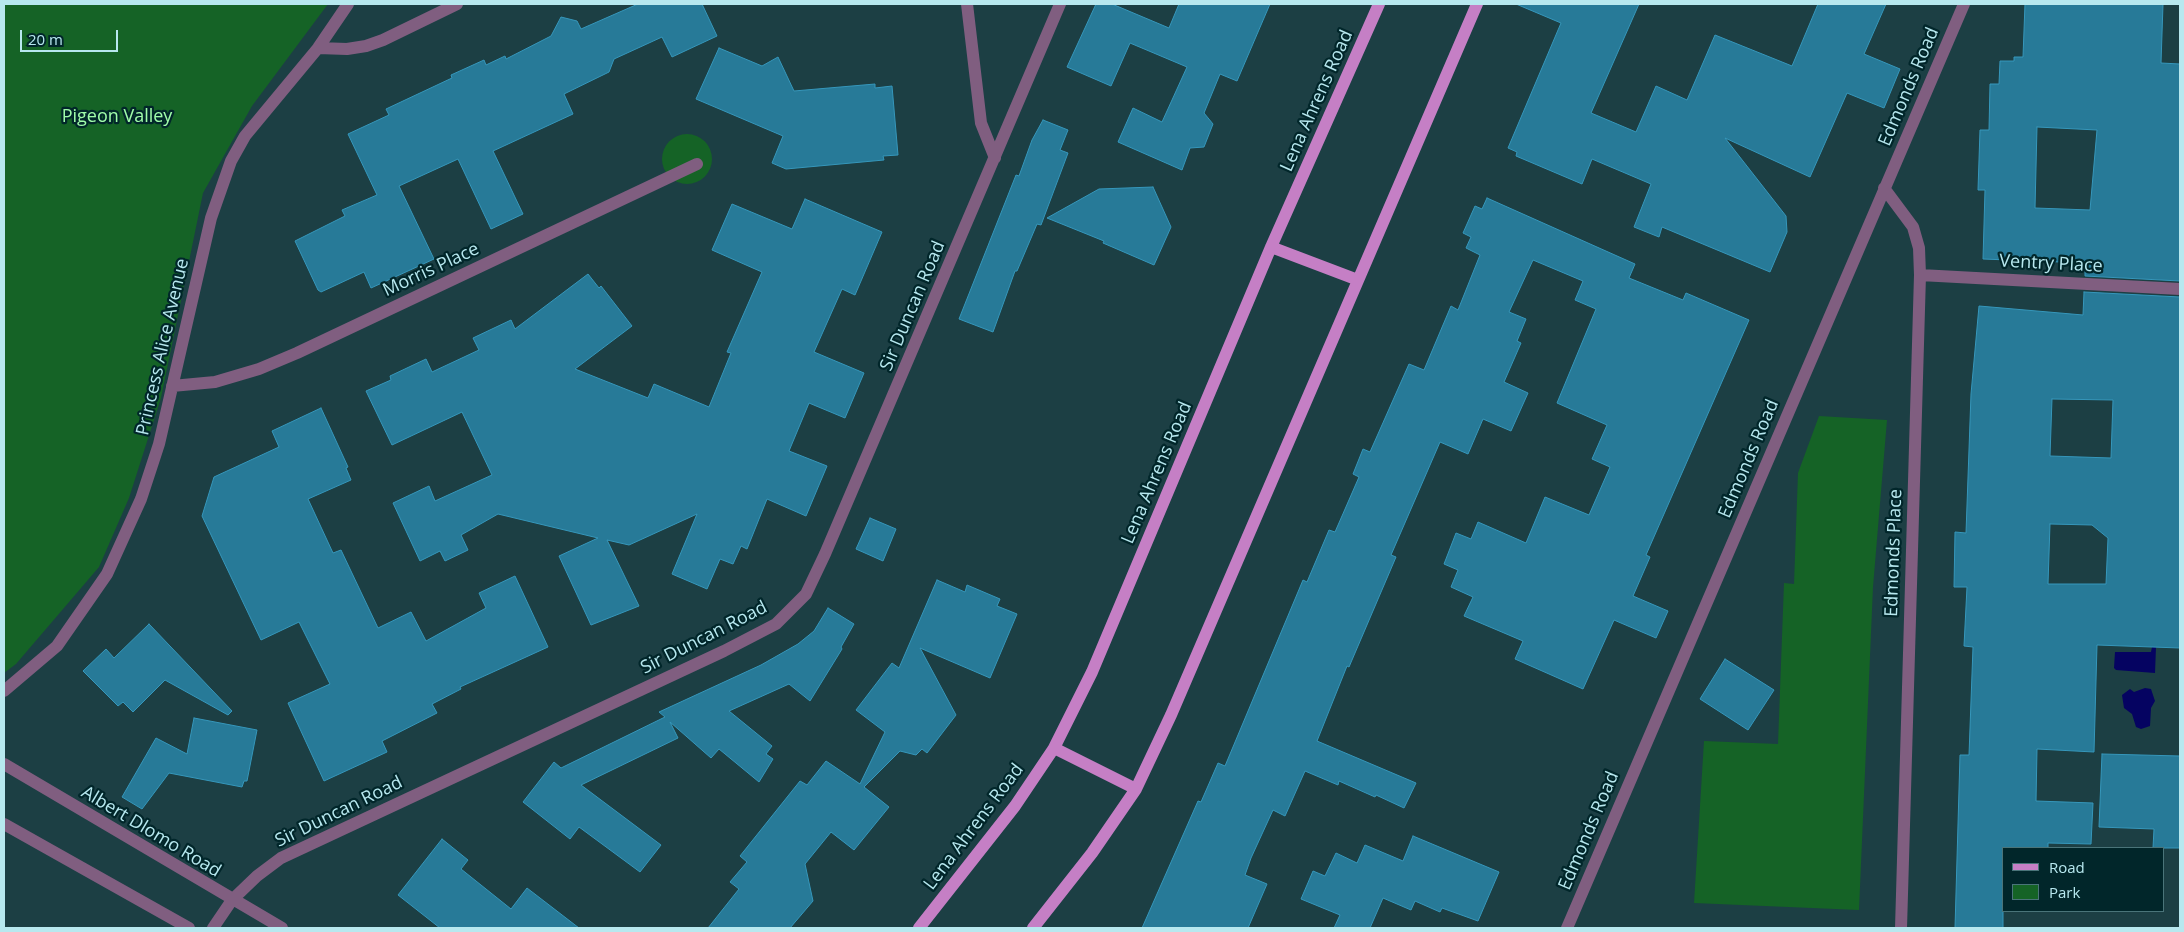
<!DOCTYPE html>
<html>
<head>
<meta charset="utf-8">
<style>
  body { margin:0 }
  #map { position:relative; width:2184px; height:932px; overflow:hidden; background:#1c3f44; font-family:"Open Sans",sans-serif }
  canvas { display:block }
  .frame { position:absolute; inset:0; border:5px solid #b7e8ef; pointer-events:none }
  .legend { position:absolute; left:2002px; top:847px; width:162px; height:65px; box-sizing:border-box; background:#01262a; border:1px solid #4a7479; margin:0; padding:6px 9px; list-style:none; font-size:15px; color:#b7e8ef }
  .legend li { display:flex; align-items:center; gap:10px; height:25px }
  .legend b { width:25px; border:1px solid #4a7479 }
  .scale { position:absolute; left:20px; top:30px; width:98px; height:22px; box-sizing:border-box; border:2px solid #b7e8ef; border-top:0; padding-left:6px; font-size:15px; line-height:18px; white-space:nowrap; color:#b7e8ef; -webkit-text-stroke:4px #01262a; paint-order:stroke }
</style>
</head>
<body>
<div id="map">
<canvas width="2184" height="932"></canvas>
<div class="frame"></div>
<ul class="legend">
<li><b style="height:6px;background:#c57fc5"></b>Road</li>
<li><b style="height:14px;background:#156326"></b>Park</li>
</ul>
<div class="scale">20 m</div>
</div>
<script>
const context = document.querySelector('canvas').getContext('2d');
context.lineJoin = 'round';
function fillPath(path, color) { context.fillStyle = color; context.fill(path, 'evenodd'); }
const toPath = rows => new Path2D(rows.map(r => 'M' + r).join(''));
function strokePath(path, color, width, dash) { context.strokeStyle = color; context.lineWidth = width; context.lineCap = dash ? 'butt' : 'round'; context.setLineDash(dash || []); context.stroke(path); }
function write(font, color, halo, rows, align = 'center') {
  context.font = font + ' "Open Sans",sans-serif'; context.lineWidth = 4.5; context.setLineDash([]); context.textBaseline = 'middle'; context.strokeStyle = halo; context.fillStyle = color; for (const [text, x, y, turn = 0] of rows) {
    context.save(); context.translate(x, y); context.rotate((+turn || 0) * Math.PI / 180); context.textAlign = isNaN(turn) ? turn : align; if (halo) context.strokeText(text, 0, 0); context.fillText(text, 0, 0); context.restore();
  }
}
fillPath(toPath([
  [4,4,328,4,252,106,203,193,161,398,129,498,99,567,16,664,4,673],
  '662 159a25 25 0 1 1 50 0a25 25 0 1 1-50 0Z',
  [1819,416,1887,420,1873,587,1859,910,1694,903,1704,741,1778,744,1784,583,1794,584,1798,473]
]), '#156326');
fillPath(toPath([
  [2152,647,2156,647,2155,673,2116,670,2114,668,2115,652,2151,652],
  [2145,688,2151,689,2155,701,2151,708,2150,726,2141,729,2136,727,2132,714,2124,708,2122,695,2130,689,2134,692]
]), '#050361');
const building = toPath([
  [638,4,702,4,717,36,672,57,662,37,614,59,609,72,564,94,573,114,493,151,523,214,491,229,458,159,399,186,434,259,371,288,364,272,321,292,318,290,295,241,345,216,342,210,377,195,348,134,389,115,386,109,452,78,451,75,484,60,486,65,505,56,506,59,551,36,561,17,577,21,581,29,638,4],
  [1096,4,1112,4,1169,28,1179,4,1270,4,1237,81,1220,74,1204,113,1213,124,1204,147,1190,148,1182,170,1118,142,1133,108,1162,122,1187,67,1130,43,1111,86,1067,67,1096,4],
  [1516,4,1639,4,1591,113,1636,132,1656,86,1687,100,1715,35,1792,66,1818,4,1886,4,1864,54,1900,69,1884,108,1847,93,1810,177,1725,138,1786,216,1787,232,1770,272,1662,227,1659,237,1634,227,1651,184,1592,159,1582,184,1516,156,1517,152,1508,148,1561,23,1516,4],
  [2025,4,2163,4,2161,63,2180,64,2180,281,2085,276,2085,263,1983,259,1985,190,1978,190,1980,130,1989,130,1990,84,1999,84,2000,61,2014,61,2014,57,2023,57,2025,4],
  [2037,127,2097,130,2090,210,2035,208,2037,127],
  [719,48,762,66,778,57,794,91,875,84,875,88,892,86,898,155,883,156,884,160,786,169,772,163,783,136,696,99,719,48],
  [1043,120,1068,130,1060,150,1068,153,1041,225,1037,224,1017,271,1015,271,993,332,959,319,1016,175,1019,176,1032,140,1043,120],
  [1153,187,1171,227,1154,265,1103,243,1104,241,1047,218,1099,189,1153,187],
  [1487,198,1635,264,1629,278,1683,300,1686,293,1749,320,1646,555,1650,557,1633,596,1668,611,1656,638,1614,620,1583,689,1515,659,1523,641,1464,616,1473,597,1451,587,1458,570,1444,564,1456,533,1471,539,1478,522,1526,543,1545,497,1589,515,1610,467,1592,459,1607,425,1557,403,1596,309,1575,300,1583,281,1533,260,1509,312,1526,319,1517,341,1521,343,1504,382,1528,393,1511,431,1483,419,1468,454,1440,442,1391,555,1396,557,1349,667,1347,666,1317,741,1416,783,1404,808,1376,795,1375,797,1339,781,1338,785,1305,771,1285,816,1273,810,1251,858,1245,875,1267,884,1248,928,1142,928,1198,801,1201,802,1218,763,1225,766,1303,580,1307,582,1329,530,1335,532,1359,477,1353,474,1363,449,1370,452,1409,364,1424,370,1451,306,1458,310,1480,255,1466,248,1471,237,1463,233,1475,206,1482,209,1487,198],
  [805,199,882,232,855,295,842,289,814,352,864,373,845,418,809,403,789,451,827,466,806,516,767,499,747,549,741,546,733,564,720,559,707,589,672,574,697,514,629,545,607,540,639,606,591,625,559,556,598,538,498,514,461,535,468,550,445,561,440,551,420,561,393,503,429,486,435,501,492,475,462,412,392,445,366,391,391,380,390,376,426,359,432,372,479,350,473,338,511,320,515,329,588,274,599,288,601,286,632,326,575,369,648,398,654,384,709,407,731,353,727,352,762,272,712,250,732,204,792,229,805,199],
  [2084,292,2180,297,2180,648,2097,645,2094,752,2037,749,2036,801,2093,803,2091,844,2048,843,2048,848,2003,848,2003,928,1955,928,1960,755,1969,755,1973,647,1964,646,1967,587,1954,587,1955,532,1966,533,1971,394,1979,306,2083,315,2084,292],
  [2052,399,2113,400,2111,458,2050,456,2052,399],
  [2050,524,2092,525,2108,538,2106,584,2048,584,2050,524],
  [321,408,348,467,346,468,351,480,308,499,333,553,341,550,378,628,411,612,426,641,486,608,479,593,515,576,548,647,460,687,461,689,432,704,437,713,382,741,387,752,324,781,288,703,330,684,299,622,261,640,202,516,214,477,279,447,272,431,321,408],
  [870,518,896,529,883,561,856,549,870,518],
  [937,580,965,592,967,585,1000,599,997,606,1017,614,990,678,920,648,956,715,927,753,922,749,916,755,900,751,864,787,889,807,854,850,831,832,805,864,813,901,790,928,708,928,739,889,730,882,747,862,740,856,800,781,807,785,826,761,860,784,885,732,856,710,892,663,899,668,937,580],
  [828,608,854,624,841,647,842,649,810,701,789,684,729,711,772,746,766,754,773,759,759,782,719,749,711,758,670,722,678,738,581,785,661,845,640,872,579,827,570,839,523,802,554,762,561,768,665,717,659,712,761,665,798,644,814,631,828,608],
  [149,624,232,711,228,715,165,680,133,712,123,702,118,706,83,671,106,649,114,658,149,624],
  [1725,659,1774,690,1748,730,1700,699,1725,659],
  [194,718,257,730,247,781,244,781,242,787,169,773,142,809,122,797,156,738,187,754,194,718],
  [2102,754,2180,756,2180,848,2153,848,2154,829,2099,827,2102,754],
  [1413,836,1499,872,1478,921,1442,908,1440,912,1415,901,1411,910,1383,898,1370,928,1334,928,1340,915,1301,899,1313,871,1325,876,1336,853,1357,863,1365,845,1403,861,1413,836],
  [442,839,468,860,461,869,511,909,527,888,579,928,440,928,398,895,442,839]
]);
fillPath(building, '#277a98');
strokePath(building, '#3697bb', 1);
strokePath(toPath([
  [967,4,981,123,995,158],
  [318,48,347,49,366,46,383,40,457,4],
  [1884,188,1913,227,1919,248,1920,275,1901,928],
  [1920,275,2180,289],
  [172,386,215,382,259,369,297,353,697,164],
  [4,691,57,646,107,574,141,499,159,444,211,218,231,161,245,136,318,48,348,4],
  [4,764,282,928],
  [4,824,189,928],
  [213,928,232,900,257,876,281,858,724,651,776,624,806,594,825,554,1060,4],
  [1567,928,1964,4]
]), '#805e80', 12);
strokePath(toPath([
  [1271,247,1358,280],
  [1054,748,1136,789],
  [919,928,1015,806,1054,748,1092,672,1271,247,1379,4],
  [1033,928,1092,853,1136,789,1171,715,1477,4]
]), '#c57fc5', 12);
write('18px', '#b7e8ef', '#01262a', [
  ["Edmonds Road",1909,87,-67],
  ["Lena Ahrens Road",1317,101,-66],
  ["Ventry Place",2051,264,3],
  ["Morris Place",431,270,-25],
  ["Sir Duncan Road",913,306,-67],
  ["Princess Alice Avenue",163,347,-77],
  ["Edmonds Road",1749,459,-67],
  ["Lena Ahrens Road",1157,473,-67],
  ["Edmonds Place",1894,553,-88],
  ["Sir Duncan Road",704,638,-27],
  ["Sir Duncan Road",339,812,-26],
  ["Lena Ahrens Road",974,827,-53],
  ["Edmonds Road",1589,831,-67],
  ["Albert Dlomo Road",151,832,31]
]);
write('18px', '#a0fda9', '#01262a', [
  ["Pigeon Valley",117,117]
]);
</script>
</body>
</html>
